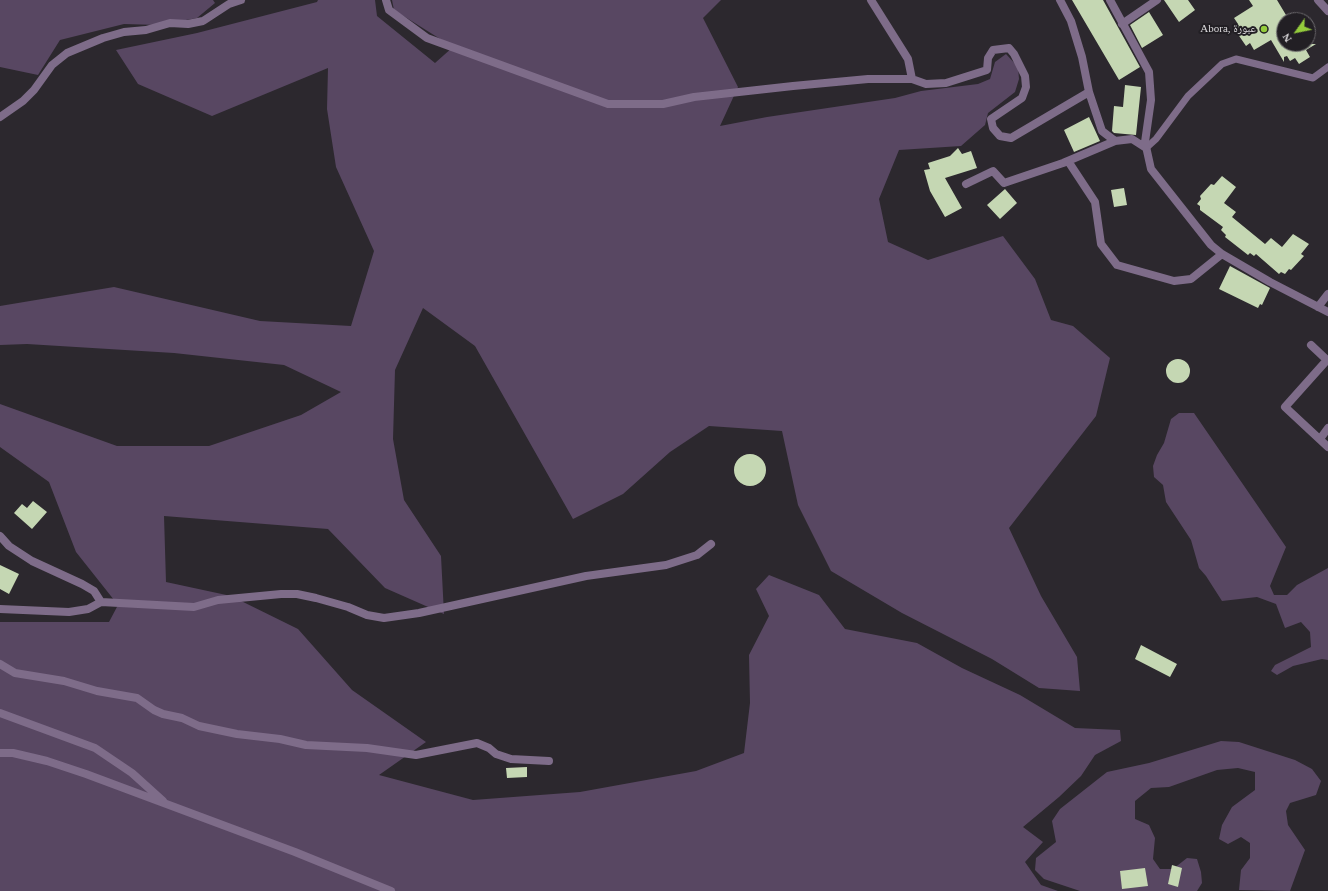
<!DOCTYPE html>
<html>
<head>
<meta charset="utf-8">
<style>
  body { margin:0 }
  #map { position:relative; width:1328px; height:891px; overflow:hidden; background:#2c282e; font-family:"Times New Roman",serif }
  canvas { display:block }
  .north { position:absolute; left:1276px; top:12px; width:40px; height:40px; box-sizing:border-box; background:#221f24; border:1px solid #6c696d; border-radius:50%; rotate:237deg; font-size:11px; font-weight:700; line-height:16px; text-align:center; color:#dad8db }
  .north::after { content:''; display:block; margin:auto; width:14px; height:18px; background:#94cc3c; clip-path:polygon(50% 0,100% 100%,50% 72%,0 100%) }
</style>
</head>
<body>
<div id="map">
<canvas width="1328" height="891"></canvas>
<div class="north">N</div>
</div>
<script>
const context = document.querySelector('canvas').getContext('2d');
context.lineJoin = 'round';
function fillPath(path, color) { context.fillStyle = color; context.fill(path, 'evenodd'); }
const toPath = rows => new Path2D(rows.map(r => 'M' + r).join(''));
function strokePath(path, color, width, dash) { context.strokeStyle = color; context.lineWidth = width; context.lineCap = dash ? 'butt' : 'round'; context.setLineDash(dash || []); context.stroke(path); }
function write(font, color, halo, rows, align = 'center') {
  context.font = font + ' "Times New Roman","Noto Naskh Arabic",serif'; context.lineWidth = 4; context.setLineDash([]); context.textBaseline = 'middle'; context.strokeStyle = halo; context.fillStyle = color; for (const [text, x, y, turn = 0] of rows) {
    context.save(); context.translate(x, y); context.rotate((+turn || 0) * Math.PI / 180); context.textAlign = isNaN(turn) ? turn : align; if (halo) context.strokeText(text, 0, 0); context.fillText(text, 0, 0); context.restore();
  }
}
fillPath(toPath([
  [0,0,213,0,215,3,197,18,158,25,124,24,60,40,38,75,0,67],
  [318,0,375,0,377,16,435,63,453,47,394,10,392,0,721,0,703,18,738,87,720,126,767,117,895,98,921,91,978,84,990,79,995,62,1006,54,1018,67,1019,79,1015,92,988,113,985,125,961,146,899,150,879,199,888,242,928,260,1003,236,1035,279,1051,320,1073,326,1110,358,1096,416,1009,528,1041,596,1077,657,1080,691,1039,688,992,659,902,613,831,571,798,505,782,431,709,426,670,452,623,494,573,519,475,346,423,308,395,370,393,439,404,500,441,556,444,614,385,588,328,529,164,516,166,582,231,596,298,629,352,690,426,742,379,775,473,800,580,792,696,771,744,753,750,703,749,655,769,616,756,589,769,575,819,595,845,629,917,643,962,668,1020,695,1075,728,1120,730,1121,741,1095,755,1081,776,1059,797,1023,827,1043,842,1025,862,1041,885,1058,891,0,891,0,622,109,622,118,605,76,552,49,482,0,447,0,404,117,446,209,446,301,415,341,392,284,365,174,353,27,344,0,345,0,306,114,287,260,321,351,326,374,251,336,167,327,109,328,68,212,116,138,84,116,50,197,33,317,2],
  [1179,413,1194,413,1286,547,1270,586,1274,595,1287,595,1297,585,1328,568,1328,660,1322,659,1293,666,1277,675,1271,671,1275,665,1311,647,1310,632,1301,622,1285,628,1276,604,1257,597,1222,601,1206,576,1199,568,1191,540,1166,502,1163,485,1154,477,1153,466,1157,455,1164,443,1171,419],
  [1221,741,1239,742,1295,760,1312,769,1321,781,1316,795,1290,803,1286,811,1288,825,1305,850,1290,891,1239,890,1241,870,1250,858,1250,843,1241,837,1228,844,1219,839,1222,825,1232,807,1255,790,1255,772,1238,768,1217,770,1169,787,1151,788,1135,801,1135,819,1149,825,1155,838,1153,859,1160,869,1173,869,1187,858,1197,859,1201,872,1202,883,1197,891,1080,891,1044,879,1035,870,1036,858,1056,842,1052,821,1060,809,1107,772,1149,763]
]), '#584762');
fillPath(toPath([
  [1072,0,1103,0,1140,67,1119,80],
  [1164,0,1188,0,1195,10,1179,22],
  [1249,0,1277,0,1289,20,1284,20,1284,44,1316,44,1306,50,1310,57,1299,64,1295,58,1290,61,1287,56,1284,57,1284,62,1271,40,1254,50,1250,43,1246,46,1233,27,1238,24,1234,18,1253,6],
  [1149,12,1163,35,1142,48,1130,25],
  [1125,85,1141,87,1136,135,1114,133,1112,131,1114,106,1123,107],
  [1089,117,1100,141,1074,152,1064,130],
  [958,148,962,154,971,151,977,168,945,178,962,208,945,217,930,191,924,170,930,169,928,163,950,156],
  [1222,176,1236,187,1224,203,1236,212,1232,217,1265,244,1271,238,1282,247,1293,234,1309,244,1301,254,1304,256,1291,270,1289,269,1285,274,1281,272,1279,274,1256,254,1254,256,1250,253,1248,255,1225,237,1226,235,1221,230,1223,227,1200,210,1200,206,1197,204,1201,199,1200,196,1211,184,1214,185],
  [1124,188,1127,205,1114,207,1111,190],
  [1005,189,1017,203,1000,219,987,205],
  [1230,266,1270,288,1262,305,1260,304,1258,308,1219,289],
  '1166 371a12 12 0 1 1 24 0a12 12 0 1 1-24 0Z',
  '734 470a16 16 0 1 1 32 0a16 16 0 1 1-32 0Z',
  [33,501,47,512,32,529,14,513,22,504,27,508],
  [0,565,19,574,9,594,0,589],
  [1141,645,1177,664,1170,677,1135,659],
  [527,767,527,777,507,778,506,768],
  [1172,865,1182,868,1178,887,1168,884],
  [1145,868,1148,886,1122,889,1120,871]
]), '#c5d7b3');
strokePath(toPath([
  [1146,148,1156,139,1188,96,1222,64,1236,59,1313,78,1328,67]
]), '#7e6c89', 7);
strokePath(toPath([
  [386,0,389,10,427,38,608,104,663,104,694,97,793,86,868,79,912,79,926,84,946,83,987,70,988,58,993,50,1009,48,1014,54,1025,76,1026,87,1022,98,991,119,993,128,1000,136,1011,138,1089,92,1102,131,1115,141,1132,139,1146,148],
  [871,0,908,59,912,79],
  [1060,0,1071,21,1082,57,1089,92],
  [1110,0,1149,72,1151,100,1145,142,1151,169,1211,245,1222,254,1270,282,1328,312],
  [1318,0,1328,11],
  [1122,24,1157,0],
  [0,117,23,101,34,90,52,65,67,53,103,38,124,32,146,30,170,23,188,24,203,21,229,4,241,0],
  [1068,161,1095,202,1101,244,1117,265,1174,281,1191,279,1222,254],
  [966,184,993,171,1004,183,1063,163,1115,141],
  [1318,307,1328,294],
  [1311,345,1327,360,1285,407,1328,447],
  [1320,439,1328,428],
  [0,536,9,546,32,561,82,584,94,591,101,602],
  [0,609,69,612,88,609,101,602,194,607,218,600,281,594,297,594,316,598,348,607,367,615,384,618,419,613,586,576,666,565,697,555,711,544],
  [0,664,15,673,64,681,97,691,137,698,154,710,163,714,182,718,199,726,237,734,280,739,306,745,367,748,416,755,477,743,489,748,496,754,511,759,549,761],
  [0,713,95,748,132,773,163,801],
  [0,753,13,753,47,761,86,774,295,852,391,891]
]), '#7e6c89', 8);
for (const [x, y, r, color] of [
  [1264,29,4,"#94cc3c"]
]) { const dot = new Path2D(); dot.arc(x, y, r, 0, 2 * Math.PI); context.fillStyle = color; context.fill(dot); strokePath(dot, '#221f24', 1.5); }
write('11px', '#dad8db', '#221f24', [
  ["Abora, عبورة",1256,29]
], 'right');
</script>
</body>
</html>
